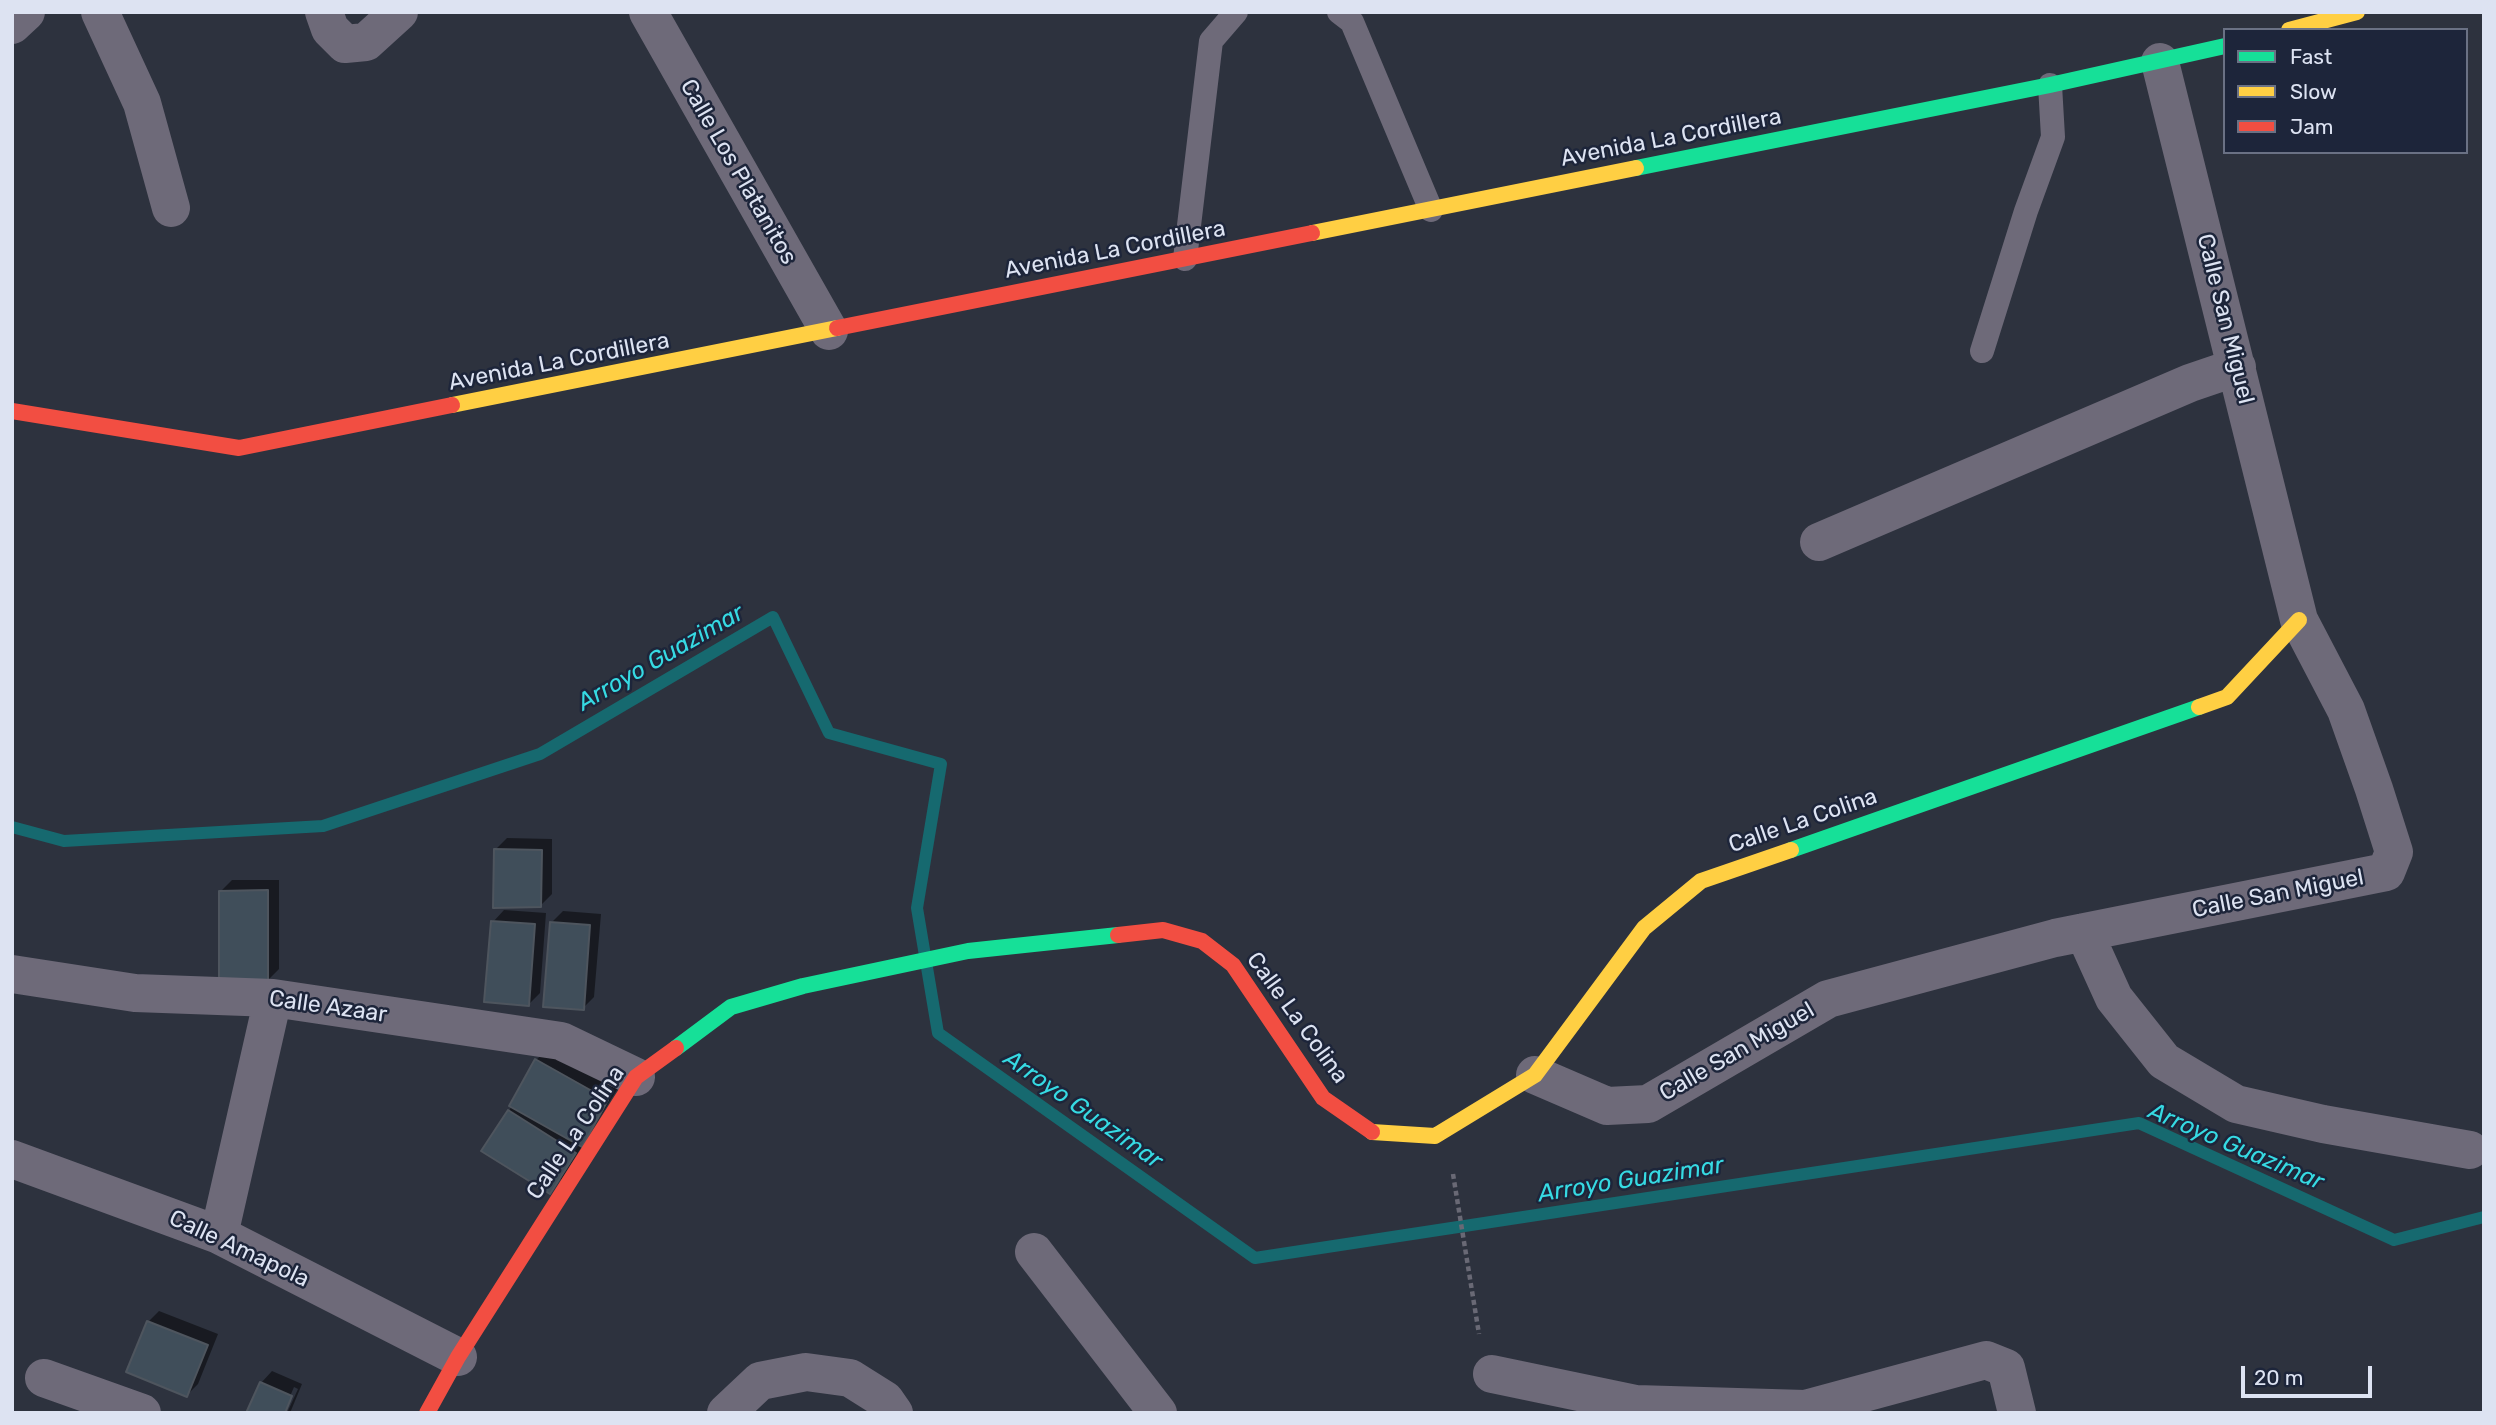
<!DOCTYPE html>
<html>
<head>
<meta charset="utf-8">
<style>
  body { margin:0 }
  #map { position:relative; width:2496px; height:1425px; overflow:hidden; background:#2d323e; font-family:Rubik,sans-serif }
  canvas { display:block }
  .frame { position:absolute; inset:0; border:14px solid #dde3f2; pointer-events:none }
  .legend { position:absolute; left:2223px; top:28px; width:245px; height:126px; box-sizing:border-box; background:#1d253a; border:2px solid #6a7184; margin:0; padding:9px 12px; list-style:none; font-size:21px; color:#dde3f2 }
  .legend li { display:flex; align-items:center; gap:14px; height:35px }
  .legend b { width:35px; border:2px solid #6a7184 }
  .scale { position:absolute; left:2241px; top:1366px; width:131px; height:32px; box-sizing:border-box; border:4px solid #dde3f2; border-top:0; padding-left:9px; font-size:21px; line-height:24px; white-space:nowrap; color:#dde3f2; -webkit-text-stroke:5px #1d253a; paint-order:stroke }
</style>
</head>
<body>
<div id="map">
<canvas width="2496" height="1425"></canvas>
<div class="frame"></div>
<ul class="legend">
<li><b style="height:9px;background:#16e098"></b>Fast</li>
<li><b style="height:9px;background:#ffcf43"></b>Slow</li>
<li><b style="height:9px;background:#f24e42"></b>Jam</li>
</ul>
<div class="scale">20 m</div>
</div>
<script>
const context = document.querySelector('canvas').getContext('2d');
context.lineJoin = 'round';
function fillPath(path, color) { context.fillStyle = color; context.fill(path, 'evenodd'); }
const toPath = rows => new Path2D(rows.map(r => 'M' + r).join(''));
function strokePath(path, color, width, dash) { context.strokeStyle = color; context.lineWidth = width; context.lineCap = dash ? 'butt' : 'round'; context.setLineDash(dash || []); context.stroke(path); }
function write(font, color, halo, rows, align = 'center') {
  context.font = font + ' Rubik,sans-serif'; context.lineWidth = 5; context.setLineDash([]); context.textBaseline = 'middle'; context.strokeStyle = halo; context.fillStyle = color; for (const [text, x, y, turn = 0] of rows) {
    context.save(); context.translate(x, y); context.rotate((+turn || 0) * Math.PI / 180); context.textAlign = isNaN(turn) ? turn : align; if (halo) context.strokeText(text, 0, 0); context.fillText(text, 0, 0); context.restore();
  }
}
fillPath(toPath([
  [507,838,552,839,552,894,540,906,495,850],
  [232,880,279,880,279,969,268,980,221,891],
  [504,910,546,913,540,993,529,1004,493,922],
  [563,911,601,914,594,997,583,1008,552,922],
  [548,1049,618,1088,561,1180,509,1111,536,1060],
  [159,1311,218,1334,198,1384,187,1395,148,1322],
  [272,1371,302,1384,290,1413,287,1413,298,1389,294,1387,283,1413,261,1383]
]), '#0007');
strokePath(toPath([
  [12,827,64,841,323,826,540,754,773,617,829,733,941,764,917,908,938,1033,1255,1258,2139,1123,2394,1240,2484,1217]
]), '#16696f', 12);
const building = toPath([
  [494,849,542,850,541,907,493,908,494,849],
  [268,890,268,982,219,982,219,891,268,890],
  [491,921,535,924,529,1006,484,1002,491,921],
  [550,922,590,925,584,1010,543,1007,550,922],
  [535,1059,608,1100,582,1147,509,1106,535,1059],
  [508,1110,576,1153,550,1194,481,1151,508,1110],
  [147,1321,208,1345,187,1397,126,1372,147,1321],
  [260,1382,292,1396,285,1413,246,1413,260,1382]
]);
fillPath(building, '#404e5a');
strokePath(building, '#4e555e', 2);
strokePath(toPath([
  [1453,1174,1479,1334]
]), '#696975', 4.5, [5, 3.5]);
strokePath(toPath([
  [1339,12,1352,22,1431,210],
  [1185,259,1211,41,1236,12],
  [1982,351,2026,211,2053,137,2050,85]
]), '#6e6a79', 24);
strokePath(toPath([
  [100,12,142,103,171,208],
  [324,12,330,29,345,44,366,42,399,12],
  [648,12,829,331],
  [12,25,26,12],
  [1819,542,2190,383,2237,367],
  [2084,932,2114,998,2164,1061,2236,1104,2323,1124,2470,1150],
  [12,974,135,993,273,998,561,1041,636,1077],
  [1535,1075,1607,1106,1648,1104,1828,999,2055,938,2386,872,2394,852,2374,789,2346,710,2299,620,2160,62],
  [12,1159,219,1235,458,1357],
  [219,1235,273,998],
  [1034,1252,1158,1413],
  [1492,1374,1636,1404,1805,1409,1986,1360,2006,1368,2017,1413],
  [44,1378,142,1413],
  [726,1413,760,1381,806,1372,850,1378,885,1400,894,1413]
]), '#6e6a79', 38);
strokePath(toPath([
  [1636,168,2050,85,2225,46],
  [1791,850,2199,707],
  [676,1048,731,1007,803,986,968,951,1118,935]
]), '#16e098', 16);
strokePath(toPath([
  [2289,30,2357,12],
  [1312,233,1636,168],
  [452,405,837,328],
  [2199,707,2227,697,2299,620],
  [1372,1132,1435,1136,1535,1075,1644,928,1701,881,1791,850]
]), '#ffcf43', 16);
strokePath(toPath([
  [837,328,1312,233],
  [12,411,239,448,452,405],
  [1118,935,1163,930,1202,941,1233,965,1323,1098,1372,1132],
  [427,1413,458,1357,636,1077,676,1048]
]), '#f24e42', 16);
write('23px', '#dde3f2', '#1d253a', [
  ["Avenida La Cordillera",1671,138,-11],
  ["Calle Los Platanitos",738,172,60],
  ["Avenida La Cordillera",1115,250,-11],
  ["Calle San Miguel",2225,319,76],
  ["Avenida La Cordillera",559,362,-11],
  ["Calle La Colina",1803,821,-19],
  ["Calle San Miguel",2278,894,-11],
  ["Calle Azaar",328,1007,8],
  ["Calle La Colina",1297,1018,54],
  ["Calle San Miguel",1737,1052,-30],
  ["Calle La Colina",576,1133,-56],
  ["Calle Amapola",239,1249,25]
]);
write('italic 24px', '#36dae3', '#1d253a', [
  ["Arroyo Guazimar",661,658,-30],
  ["Arroyo Guazimar",1083,1110,35],
  ["Arroyo Guazimar",2236,1147,23],
  ["Arroyo Guazimar",1631,1180,-9]
]);
</script>
</body>
</html>
